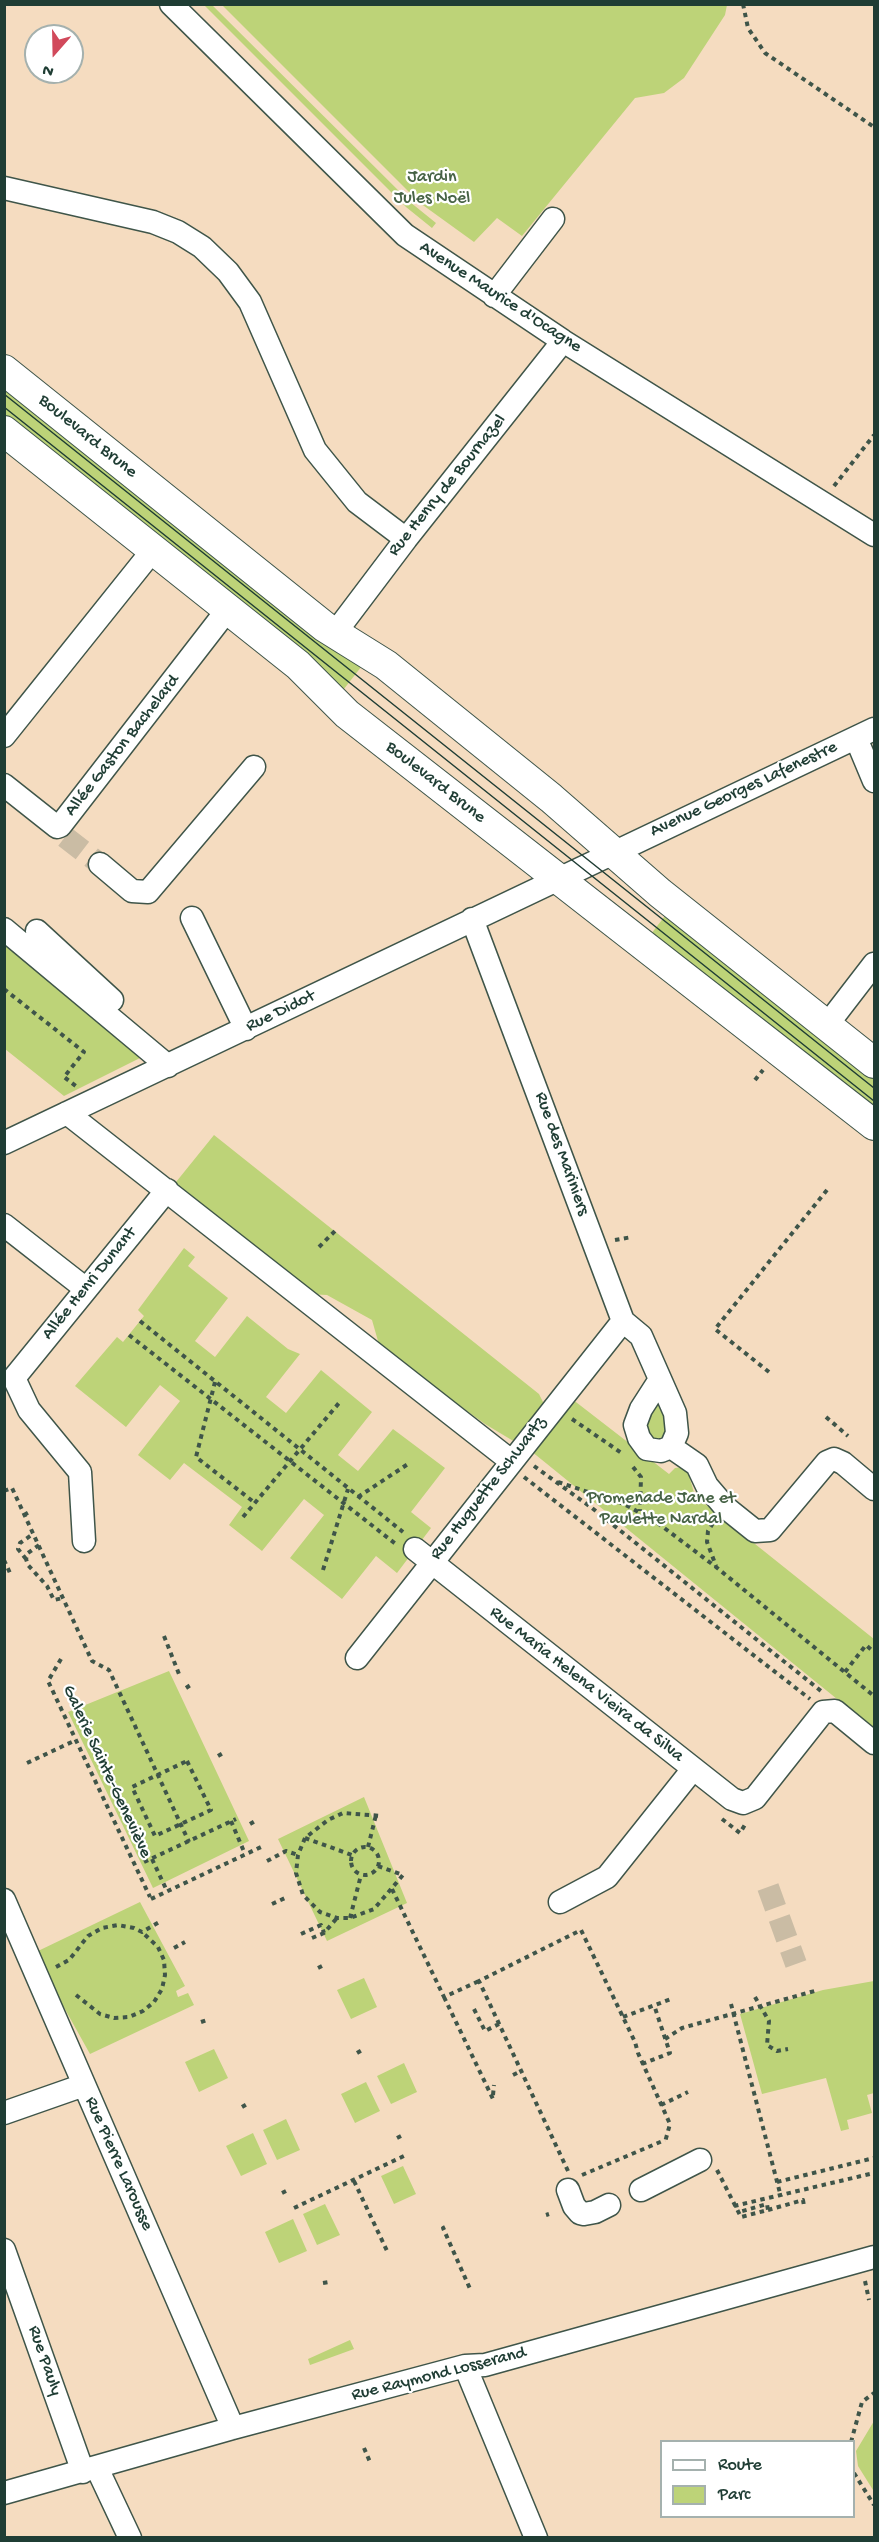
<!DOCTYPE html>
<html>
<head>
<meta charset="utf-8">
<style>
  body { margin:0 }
  #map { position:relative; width:879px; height:2542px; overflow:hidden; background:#f5dcc0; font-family:"Gochi Hand",sans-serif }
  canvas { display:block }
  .frame { position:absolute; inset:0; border:6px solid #1f3d34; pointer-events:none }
  .legend { position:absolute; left:660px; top:2440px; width:195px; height:78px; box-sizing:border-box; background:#fff; border:2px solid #a5b1ae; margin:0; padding:8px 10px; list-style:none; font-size:18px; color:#1f3d34 }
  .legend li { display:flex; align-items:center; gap:12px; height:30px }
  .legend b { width:30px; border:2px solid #a5b1ae }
  .north { position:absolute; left:24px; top:24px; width:60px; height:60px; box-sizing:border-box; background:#fff; border:2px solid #a5b1ae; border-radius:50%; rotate:200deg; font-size:16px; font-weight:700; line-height:24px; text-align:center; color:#1f3d34 }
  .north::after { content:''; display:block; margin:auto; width:21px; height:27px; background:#d1495b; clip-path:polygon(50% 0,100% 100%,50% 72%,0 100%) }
</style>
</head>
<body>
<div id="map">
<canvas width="879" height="2542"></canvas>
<div class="frame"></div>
<ul class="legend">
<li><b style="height:8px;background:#fff"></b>Route</li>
<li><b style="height:16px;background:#bdd378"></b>Parc</li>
</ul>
<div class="north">N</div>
</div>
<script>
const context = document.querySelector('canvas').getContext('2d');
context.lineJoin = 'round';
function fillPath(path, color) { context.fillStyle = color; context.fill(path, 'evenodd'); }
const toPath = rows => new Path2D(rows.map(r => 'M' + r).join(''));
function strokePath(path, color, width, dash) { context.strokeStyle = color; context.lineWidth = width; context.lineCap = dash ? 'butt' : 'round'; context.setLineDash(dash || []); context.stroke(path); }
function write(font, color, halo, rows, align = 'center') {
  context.font = font + ' "Gochi Hand",sans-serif'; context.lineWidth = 4.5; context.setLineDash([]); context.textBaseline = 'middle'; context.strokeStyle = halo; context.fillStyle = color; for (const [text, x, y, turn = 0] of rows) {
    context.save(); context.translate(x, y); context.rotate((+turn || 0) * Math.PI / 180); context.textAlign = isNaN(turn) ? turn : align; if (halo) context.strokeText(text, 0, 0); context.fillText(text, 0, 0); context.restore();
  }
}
fillPath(toPath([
  [206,5,212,5,410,202,436,223,432,228,406,207,205,6],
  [222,5,727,5,725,15,684,78,664,93,635,98,522,236,497,218,474,242,420,203],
  [4,382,365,662,340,694,5,419],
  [668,912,874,1076,874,1112,651,934],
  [4,945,144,1056,64,1096,5,1049],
  [214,1135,539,1394,544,1404,515,1442,485,1424,380,1348,372,1320,327,1295,307,1294,245,1245,222,1219,202,1213,172,1187],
  [184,1248,195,1257,188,1266,228,1298,195,1341,215,1357,247,1316,288,1349,300,1354,266,1397,286,1413,321,1370,372,1412,338,1455,358,1471,393,1429,445,1468,411,1512,431,1528,397,1573,376,1556,342,1599,290,1558,324,1515,304,1499,262,1551,229,1525,242,1507,184,1463,170,1480,138,1455,180,1401,160,1385,126,1427,75,1386,117,1337,123,1342,144,1316,138,1310],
  [572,1399,669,1474,675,1468,683,1467,688,1472,695,1496,874,1639,874,1729,531,1451],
  [659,1401,663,1404,667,1431,662,1437,655,1440,650,1437,644,1424],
  [169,1671,249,1841,153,1888,68,1712],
  [364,1797,407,1903,327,1941,278,1839],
  [140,1902,185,1986,176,1991,178,1997,188,1993,194,2005,90,2054,61,2002,38,1951],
  [364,1978,377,2007,351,2019,337,1990],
  [874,1981,874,2093,867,2095,872,2113,847,2120,849,2129,841,2131,826,2078,762,2094,740,2014,823,1990],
  [214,2049,228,2078,199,2092,185,2062],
  [404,2063,417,2092,391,2104,377,2076],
  [366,2082,380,2111,355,2123,341,2094],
  [286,2119,300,2150,277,2160,263,2130],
  [253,2133,267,2164,241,2176,226,2146],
  [403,2166,416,2194,394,2204,381,2176],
  [325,2204,340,2235,317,2245,303,2214],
  [293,2219,307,2251,279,2263,265,2232],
  [350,2340,354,2349,310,2365,308,2359],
  [874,2421,874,2489,873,2490,858,2466,856,2451]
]), '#bdd378');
strokePath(toPath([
  [65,837,100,864],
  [768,1887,796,1964]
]), '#cabca4', 22, [22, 11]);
const minor = toPath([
  [171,4,405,235,563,341,874,535],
  [4,188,153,222,178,232,202,247,228,272,250,302,315,450,357,502,406,539],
  [494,296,553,219],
  [335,633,406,539,563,341],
  [4,736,153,550],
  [856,738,874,781],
  [4,785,57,827,60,826,228,609],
  [100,864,132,891,148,892,254,767],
  [192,918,246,1029],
  [472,919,623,1321,641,1336,675,1413,677,1433,671,1447,661,1451,647,1449,639,1438,635,1425,641,1409,659,1381],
  [4,929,168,1066],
  [37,931,112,1000],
  [827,1025,874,964],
  [67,1113,511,1461],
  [4,1143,874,729],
  [4,1225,86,1289],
  [671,1447,697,1465,707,1486,725,1507,755,1531,770,1530,827,1462,834,1459,843,1463,874,1489],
  [84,1541,80,1472,29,1410,14,1378,167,1190],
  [415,1549,732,1799,743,1803,755,1798,823,1712,835,1711,874,1743],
  [357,1658,623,1321],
  [4,1900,233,2428],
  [560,1902,607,1877,693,1769],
  [4,2113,84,2085],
  [568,2190,574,2206,580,2213,584,2214,595,2212,609,2205],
  [641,2190,700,2160],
  [4,2250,83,2472],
  [465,2366,536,2538],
  [97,2468,130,2538],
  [4,2493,233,2428,465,2366,485,2365,874,2257]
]);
const major = toPath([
  [4,370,325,627,386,665,551,798,660,893,874,1063],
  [4,431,298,665,347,714,874,1125]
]);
strokePath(minor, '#3f5549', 25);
strokePath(major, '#3f5549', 32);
strokePath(toPath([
  [743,4,748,28,765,53,874,127],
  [834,486,874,435],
  [4,989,84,1052,64,1077,77,1087],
  [755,1080,763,1070],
  [615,1240,632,1237],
  [319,1247,338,1228],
  [140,1321,403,1532],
  [129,1335,397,1545],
  [769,1372,715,1329,827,1190],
  [215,1382,196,1457,255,1503],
  [826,1417,848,1436],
  [572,1419,623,1454],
  [534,1466,592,1508,821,1691],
  [633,1467,641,1477,640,1511],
  [524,1477,810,1699],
  [558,1482,624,1504,655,1521,716,1567,874,1696],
  [4,1491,12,1488,92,1661,109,1670,189,1842],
  [358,1497,408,1464],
  [24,1515,31,1511],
  [243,1517,339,1403],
  [713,1523,708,1531,707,1542,716,1566],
  [39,1545,28,1553,26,1559,28,1565,47,1586,54,1600,63,1598],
  [26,1559,18,1549,20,1543,33,1534],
  [4,1560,10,1573],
  [323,1570,348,1489],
  [164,1636,179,1674],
  [61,1659,48,1681,150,1897],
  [845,1672,866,1645,874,1652],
  [186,1688,192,1684],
  [218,1756,223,1753],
  [187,1761,211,1810,155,1836,132,1787,187,1761],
  [27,1763,76,1740],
  [722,1819,740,1833,746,1823],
  [231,1821,245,1854],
  [250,1824,255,1821],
  [305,1838,352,1855],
  '351 1861a14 14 0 1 1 28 0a14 14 0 1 1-28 0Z',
  [368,1847,376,1815],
  [152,1859,167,1891],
  [267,1861,286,1851,298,1855],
  [144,1862,236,1819],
  [378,1866,403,1875,374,1909,350,1918,337,1918,320,1912,303,1895,296,1873,298,1855,305,1838,328,1820,343,1813,382,1816],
  [392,1889,444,1997,479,1981],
  [151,1899,261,1847],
  [272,1904,285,1898],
  [350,1918,361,1875],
  [301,1934,321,1925,324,1933],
  [312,1938,324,1933,337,1918],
  [174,1948,185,1942],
  [56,1967,69,1960,88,1936,102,1928,118,1925,134,1928,142,1932,161,1921],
  [318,1968,322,1966],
  [76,1995,100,2014,114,2018,129,2017,143,2011,154,2002,162,1989,165,1975,164,1960,158,1947,142,1932],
  [444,1997,493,2099],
  [755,1997,769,2021,767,2045,777,2051,788,2049],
  [731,2004,781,2197],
  [474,2009,485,2031,499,2024],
  [623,2017,671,1999],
  [201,2022,207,2020],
  [665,2039,682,2028,818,1990],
  [357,2053,362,2050],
  [642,2064,670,2053,654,2005],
  [513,2075,523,2070],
  [493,2095,494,2085],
  [661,2105,688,2092],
  [242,2107,247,2104],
  [397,2138,401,2136],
  [717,2170,741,2217,768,2210,767,2204,739,2212],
  [568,2171,479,1981,581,1930,635,2042,638,2053,670,2124,665,2142],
  [582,2175,665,2140],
  [354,2181,388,2253],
  [777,2182,874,2158],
  [282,2193,286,2191],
  [734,2206,874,2173],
  [294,2208,406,2155],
  [768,2210,803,2200,804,2206],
  [546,2215,549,2214],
  [445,2227,443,2228,471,2291],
  [865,2281,869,2300],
  [323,2283,329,2282],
  [851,2442,862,2402,874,2393],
  [364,2448,370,2462],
  [854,2473,874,2505]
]), '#3f5549', 4, [4.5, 4.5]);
strokePath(minor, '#fff', 22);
strokePath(major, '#fff', 30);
strokePath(toPath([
  [4,394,874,1088],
  [4,407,874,1101]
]), '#1f3d34', 1.5);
write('18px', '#466245', '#fff', [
  ["Jardin",432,178],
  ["Jules Noël",432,199],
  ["Promenade Jane et",661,1499],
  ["Paulette Nardal",661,1520]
]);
write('18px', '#1f3d34', '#fff', [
  ["Avenue Maurice d'Ocagne",500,298,33],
  ["Boulevard Brune",87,437,39],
  ["Rue Henry de Bournazel",448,486,-51],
  ["Allée Gaston Bachelard",123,746,-52],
  ["Boulevard Brune",435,783,38],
  ["Avenue Georges Lafenestre",744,790,-25],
  ["Rue Didot",281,1012,-26],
  ["Rue des Mariniers",561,1154,70],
  ["Allée Henri Dunant",90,1284,-51],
  ["Rue Huguette Schwartz",489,1489,-52],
  ["Rue Maria Helena Vieira da Silva",586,1685,38],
  ["Galerie Sainte-Geneviève",106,1772,65],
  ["Rue Pierre Larousse",118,2164,66],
  ["Rue Pauly",44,2361,71],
  ["Rue Raymond Losserand",439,2375,-14]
]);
</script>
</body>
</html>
